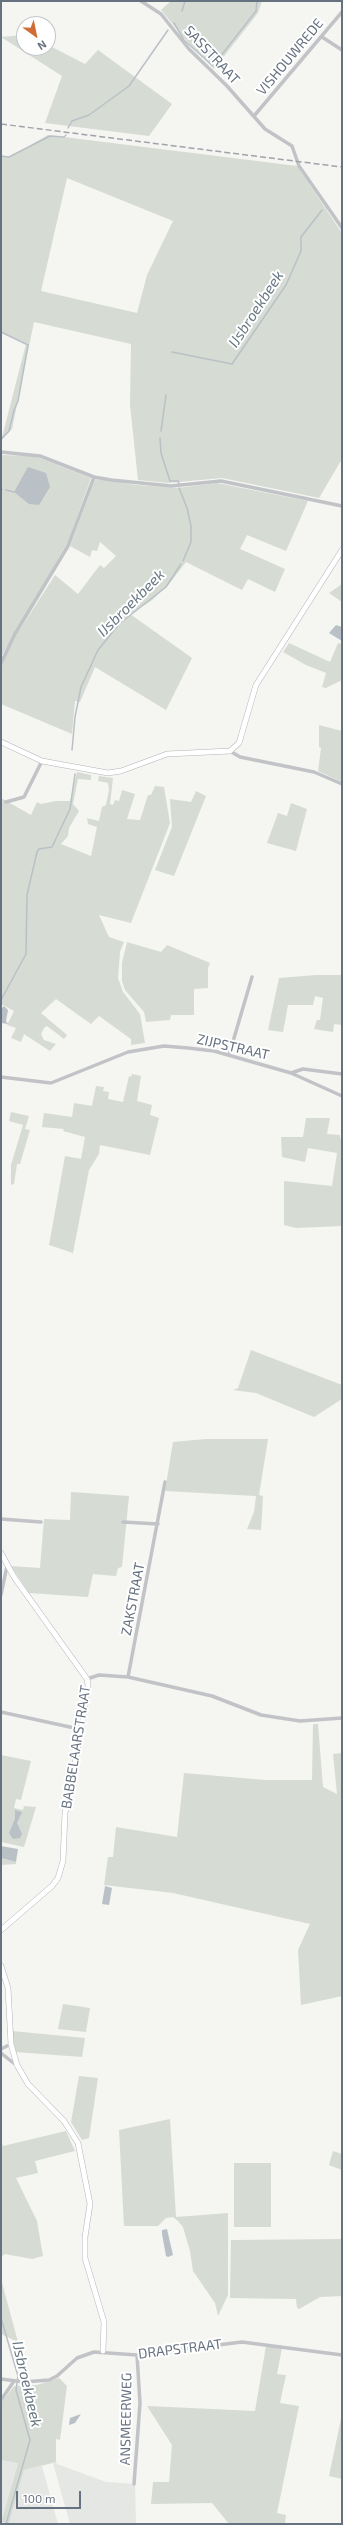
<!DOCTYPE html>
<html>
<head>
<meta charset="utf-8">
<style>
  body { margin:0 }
  #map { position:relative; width:343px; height:2525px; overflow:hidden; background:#f5f5f2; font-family:"Exo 2",sans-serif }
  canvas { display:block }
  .frame { position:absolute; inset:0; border:2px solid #677280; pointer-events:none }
  .north { position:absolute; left:16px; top:16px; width:40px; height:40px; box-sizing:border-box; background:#fff; border:1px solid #c2c7cc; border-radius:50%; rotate:147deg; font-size:11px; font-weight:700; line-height:16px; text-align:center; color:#677280 }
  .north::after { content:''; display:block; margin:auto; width:14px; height:18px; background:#d06d37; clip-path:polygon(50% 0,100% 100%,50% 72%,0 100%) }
  .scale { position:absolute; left:16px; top:2491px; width:65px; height:18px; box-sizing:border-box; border:2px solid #677280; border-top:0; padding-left:5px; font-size:12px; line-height:14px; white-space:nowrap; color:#677280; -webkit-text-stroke:3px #fff; paint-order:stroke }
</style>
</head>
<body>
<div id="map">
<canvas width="343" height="2525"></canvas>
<div class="frame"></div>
<div class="north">N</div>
<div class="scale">100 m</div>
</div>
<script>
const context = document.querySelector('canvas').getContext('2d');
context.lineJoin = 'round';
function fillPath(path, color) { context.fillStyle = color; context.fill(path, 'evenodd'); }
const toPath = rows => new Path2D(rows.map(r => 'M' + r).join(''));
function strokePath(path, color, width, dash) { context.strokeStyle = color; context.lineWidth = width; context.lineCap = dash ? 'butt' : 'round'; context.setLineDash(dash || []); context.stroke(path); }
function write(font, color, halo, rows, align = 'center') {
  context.font = font + ' "Exo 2",sans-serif'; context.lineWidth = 4; context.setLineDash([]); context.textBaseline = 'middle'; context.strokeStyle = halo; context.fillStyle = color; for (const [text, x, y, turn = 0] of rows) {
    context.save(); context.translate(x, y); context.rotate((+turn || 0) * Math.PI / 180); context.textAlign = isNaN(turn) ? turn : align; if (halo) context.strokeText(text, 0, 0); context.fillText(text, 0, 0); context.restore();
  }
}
fillPath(toPath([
  [1,2460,18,2462,1,2522,7,2524,1,2524],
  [56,2462,57,2464,106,2482,135,2484,136,2524,70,2524,53,2463,42,2466,58,2524,9,2524,24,2470]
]), '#e5e7e5');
fillPath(toPath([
  [171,1,262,1,258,13,214,69,184,38,161,10],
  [24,35,24,48,48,48,48,45,85,64,98,50,172,104,149,136,45,123,62,76,1,37],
  [48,135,297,166,342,233,342,459,319,498,222,478,168,483,138,480,130,405,131,344,34,322,12,429,1,441,26,344,1,332,1,156,10,157],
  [67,178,173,221,147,275,137,313,41,291],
  [1,455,34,456,91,478,68,542,1,657],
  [95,479,137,485,177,488,217,483,308,501,286,551,247,535,240,549,285,569,275,592,248,579,242,590,186,562,169,584,151,601,130,614,192,658,166,710,95,667,80,702,75,701,72,734,1,704,1,665,17,634,55,575,78,594,100,565,104,568,116,556,100,542,97,551,92,550,90,557,70,546],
  [342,584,342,602,329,593],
  [289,643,330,662,338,643,342,644,342,680,326,688,322,687,326,673,306,665,283,652],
  [319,725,342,731,342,782,318,771,321,748,319,747],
  [77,772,91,775,91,780,78,779,73,804,79,811,69,828,68,836,61,844,91,856,97,827,88,824,87,818,99,821,102,807,106,805,109,790,108,783,98,781,99,776,113,778,110,804,113,805,115,800,119,801,122,790,135,794,127,819,140,820,148,795,151,795,155,786,164,787,170,823,131,923,99,915,109,937,124,942,120,952,118,978,123,992,140,1014,145,1043,131,1045,131,1039,99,1016,91,1024,56,999,41,1013,67,1035,64,1039,47,1026,44,1028,41,1034,44,1040,56,1044,50,1051,24,1034,21,1042,11,1038,16,1028,7,1025,14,1011,1,1004,1,798,31,815,37,802,41,804,56,801,70,801],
  [196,791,206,796,174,876,155,870,172,827,170,799,191,802],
  [291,803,307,809,296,851,267,843,278,813,287,816],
  [127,942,161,952,167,945,210,963,208,968,208,988,194,989,194,1015,171,1015,170,1020,146,1022,144,1012,125,990,122,981,122,963],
  [316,975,342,975,342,1025,334,1024,333,1032,314,1029,317,1020,320,1020,323,998,315,996,313,1005,288,1005,283,1032,268,1030,279,978],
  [132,1074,141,1076,137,1101,152,1105,150,1115,159,1118,150,1155,100,1145,99,1154,89,1170,73,1253,49,1245,65,1156,81,1159,85,1137,63,1131,64,1129,42,1127,44,1113,72,1117,74,1103,92,1106,96,1086,104,1087,103,1091,109,1092,108,1099,123,1102,129,1076,131,1077],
  [11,1112,29,1116,25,1129,30,1130,20,1164,17,1164,14,1184,11,1185,11,1165,23,1125,9,1121],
  [306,1118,330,1118,327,1134,340,1135,340,1138,342,1139,342,1226,296,1228,284,1225,284,1181,332,1186,337,1153,308,1148,305,1162,282,1157,281,1137,303,1137],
  [251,1350,342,1385,342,1399,314,1417,256,1393,233,1390,238,1388],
  [206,1439,268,1439,259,1495,263,1496,261,1530,247,1529,254,1512,256,1496,165,1491,173,1442],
  [71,1492,129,1496,122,1567,118,1568,116,1576,93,1574,88,1597,29,1593,11,1566,40,1568,44,1519,70,1520],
  [313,1724,318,1724,323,1787,337,1794,333,1754,342,1753,342,1996,301,2005,298,1950,310,1924,173,1893,104,1885,108,1857,113,1857,116,1827,177,1837,184,1773,265,1780,312,1780],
  [1,1755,31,1761,21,1800,16,1799,14,1808,23,1810,24,1806,36,1807,24,1847,1,1842],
  [1,1858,16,1862,16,1864,1,1865],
  [63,2004,90,2008,86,2032,58,2029],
  [12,2031,85,2038,82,2057,15,2052],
  [79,2076,98,2078,89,2138,82,2140,71,2122],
  [170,2119,176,2217,228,2213,228,2295,218,2316,215,2303,193,2271,190,2251,183,2227,178,2221,173,2217,166,2218,158,2226,124,2226,119,2130],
  [66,2131,75,2151,35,2161,38,2173,16,2178,37,2221,43,2256,32,2259,5,2254,1,2257,1,2141,3,2146],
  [333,2151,342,2154,342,2170,329,2165],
  [234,2163,271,2163,271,2227,234,2227],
  [342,2239,342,2296,320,2297,299,2309,297,2308,296,2299,230,2298,231,2240],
  [1,2279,18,2342,1,2334],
  [266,2346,282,2348,277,2374,286,2375,280,2403,299,2406,277,2513,286,2515,285,2524,229,2524,212,2503,151,2504,153,2482,169,2482,172,2445,147,2406,255,2411],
  [59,2378,67,2386,60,2440,56,2439,56,2462,24,2470,9,2524,1,2522,18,2463,1,2460,1,2403,14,2386,37,2385],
  [342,2414,342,2479,329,2476]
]), '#d6dbd4');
fillPath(toPath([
  [28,467,46,473,50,487,39,505,29,504,14,492],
  [336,625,342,627,342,641,329,633],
  [4,1006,8,1010,6,1021,8,1024,1,1023,1,1009],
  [15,1810,22,1812,17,1823,22,1834,20,1838,13,1839,9,1833,15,1819],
  [1,1846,18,1849,16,1862,1,1858],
  [105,1886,112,1888,109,1905,102,1904],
  [167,2229,173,2255,168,2257,166,2256,162,2234,162,2230],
  [81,2414,75,2423,69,2425,70,2418]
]), '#bac1c6');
strokePath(toPath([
  [182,11,185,1],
  [174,23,184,40,213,66,256,11,257,1],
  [68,128,72,121,89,115,129,86,168,30],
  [1,156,9,157,50,136,64,137,66,135],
  [1,332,28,345,18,401,14,410,9,431,1,439],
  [172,352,232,364,286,285,301,251,301,237,322,210],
  [161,431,166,395],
  [160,438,161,453,170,481,178,481,179,484],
  [179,488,187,508,191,526,191,542,183,561],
  [1,490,2,490],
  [6,490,14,492],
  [72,750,75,717,81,687,98,650,119,624,166,587,181,564],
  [1,1000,26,954,27,895,37,852,39,849,52,847,70,809,75,774],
  [1,2318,18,2376,16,2390,30,2440,6,2524]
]), '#bac1c6', 1.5);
const secondary = toPath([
  [1,742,42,761,108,773,121,771,167,754,230,751,239,743,256,685,342,550],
  [1,1553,14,1577,87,1679,88,1685,82,1727,79,1729,77,1752,65,1813,63,1861,58,1878,52,1886,1,1930],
  [1,1966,8,1988,11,2044,17,2065,28,2084,64,2121,78,2143,90,2204,85,2237,85,2258,104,2322,103,2351]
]);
strokePath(secondary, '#b1b5b9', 6);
strokePath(toPath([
  [141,1,161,14,189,49,227,86,265,129,292,146,299,166,342,228],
  [322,37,342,50],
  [254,116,342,12],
  [1,452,40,456,94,477,111,480,171,486,221,481,342,506],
  [1,663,15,634,68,546,94,477],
  [230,751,240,757,314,772,342,784],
  [6,802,24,797,42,761],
  [229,1055,252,977],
  [291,1073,303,1069,342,1074],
  [1,1077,51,1083,128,1052,164,1046,188,1048,214,1051,291,1073,342,1096],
  [1,1519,41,1522],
  [123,1522,158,1524],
  [1,1595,7,1566],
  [128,1677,165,1482],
  [87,1679,99,1675,128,1677,212,1696,261,1715,300,1721,342,1718],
  [1,1712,79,1729],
  [1,2049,11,2044],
  [1,2053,16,2065],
  [1,2379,24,2382,49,2380,57,2376,77,2358,94,2352,137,2355,242,2342,342,2355],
  [1,2400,14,2381],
  [134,2484,140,2403,137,2355]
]), '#c1c3c7', 3.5);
strokePath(secondary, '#fff', 5);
strokePath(toPath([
  [1,124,342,167]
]), '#a0a4aa', 1.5, [6, 3]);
write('14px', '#677280', '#fff', [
  ["SASSTRAAT",212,55,47],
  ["VISHOUWREDE",290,57,-50],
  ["ZIJPSTRAAT",233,1047,13],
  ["ZAKSTRAAT",133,1599,-79],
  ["BABBELAARSTRAAT",76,1747,-81],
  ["DRAPSTRAAT",180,2349,-7],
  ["ANSMEERWEG",126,2419,-89]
]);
write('italic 15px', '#697983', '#fff', [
  ["IJsbroekbeek",256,309,-57],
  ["IJsbroekbeek",131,603,-45],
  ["IJsbroekbeek",27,2384,77]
]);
</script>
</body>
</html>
